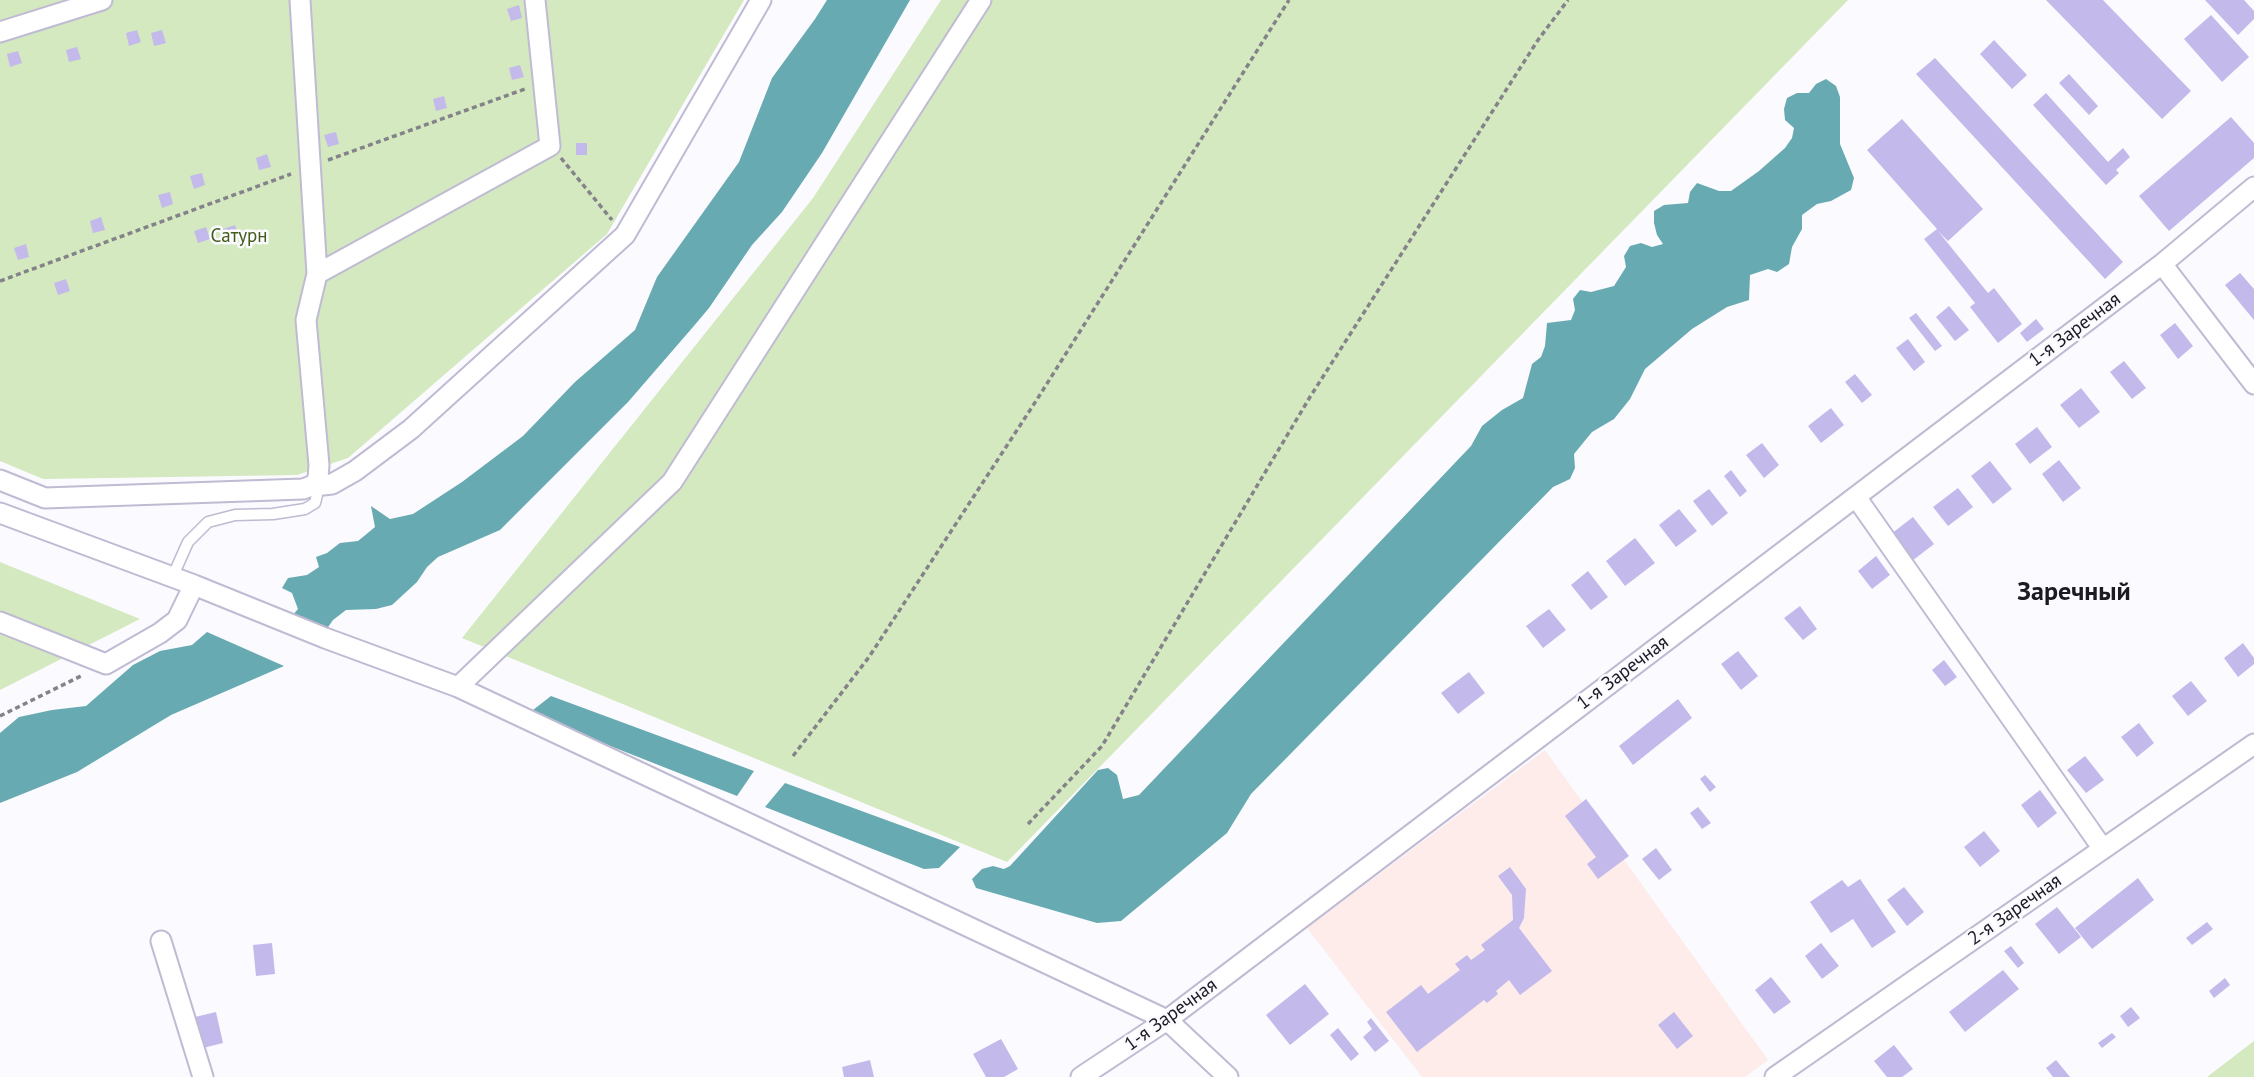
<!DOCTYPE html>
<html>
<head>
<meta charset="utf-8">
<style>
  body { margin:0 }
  canvas { display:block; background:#fafaff }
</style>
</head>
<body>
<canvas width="2254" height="1077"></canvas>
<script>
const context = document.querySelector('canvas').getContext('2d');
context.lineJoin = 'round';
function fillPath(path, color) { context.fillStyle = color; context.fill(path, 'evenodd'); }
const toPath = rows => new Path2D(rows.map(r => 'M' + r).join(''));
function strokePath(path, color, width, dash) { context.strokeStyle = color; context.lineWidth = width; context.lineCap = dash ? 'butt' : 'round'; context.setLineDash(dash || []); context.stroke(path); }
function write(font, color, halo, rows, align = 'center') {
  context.font = font + ' "PT Sans",sans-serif'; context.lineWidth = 5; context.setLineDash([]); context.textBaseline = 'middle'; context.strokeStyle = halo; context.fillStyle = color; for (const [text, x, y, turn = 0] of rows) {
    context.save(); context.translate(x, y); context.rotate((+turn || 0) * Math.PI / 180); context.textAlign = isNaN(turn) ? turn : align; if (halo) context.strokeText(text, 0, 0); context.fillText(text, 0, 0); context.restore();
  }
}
fillPath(toPath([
  [1545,750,1768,1060,1745,1077,1422,1077,1307,928]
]), '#fdecea');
fillPath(toPath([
  [0,0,744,0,607,234,348,458,297,475,43,479,0,461],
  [941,0,1848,0,1007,862,462,638,813,198],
  [0,562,140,619,0,690],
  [2254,1041,2254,1077,2207,1077]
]), '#d4e9bf');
fillPath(toPath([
  [827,0,910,0,822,153,782,212,752,245,709,308,693,327,628,402,500,530,438,557,427,567,417,582,392,605,376,609,346,610,333,620,326,630,291,617,298,609,292,593,282,588,288,578,307,575,319,567,316,557,327,553,340,543,358,541,375,527,371,506,390,519,413,514,462,482,523,436,575,382,635,330,657,277,739,162,772,78,815,19],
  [1826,79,1836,86,1840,97,1840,144,1854,178,1851,190,1831,201,1817,204,1802,215,1802,229,1792,247,1789,264,1777,272,1768,269,1750,275,1749,300,1727,307,1692,329,1645,369,1630,399,1614,419,1592,432,1574,454,1575,468,1570,479,1553,487,1251,794,1227,833,1121,921,1097,923,976,888,972,879,982,869,993,866,1004,869,1010,866,1098,770,1108,768,1117,775,1123,799,1139,795,1471,446,1482,426,1502,410,1523,398,1532,364,1541,357,1545,346,1547,323,1571,320,1575,310,1573,299,1580,290,1591,292,1614,286,1626,267,1624,256,1630,246,1641,243,1652,247,1663,244,1657,235,1654,223,1654,211,1664,205,1688,203,1690,192,1697,183,1719,191,1731,191,1759,171,1785,148,1792,138,1794,128,1785,120,1784,109,1787,98,1797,93,1809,93,1816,84],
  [207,632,284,666,171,715,77,772,0,803,0,733,19,717,52,710,86,706,133,665,160,651,192,645],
  [551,696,754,771,737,796,552,723,533,710],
  [785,783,960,847,939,868,924,869,765,807]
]), '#68aab1');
fillPath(toPath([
  [2046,0,2103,0,2191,91,2162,119],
  [2205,0,2244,0,2254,11,2254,19,2238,35],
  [519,5,522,18,511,21,507,9],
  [2211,15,2249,57,2222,82,2184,39],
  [137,30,141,42,129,46,126,33],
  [162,30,166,43,154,46,151,33],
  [1994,40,2027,75,2012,89,1980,54],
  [77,47,81,59,69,62,66,50],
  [18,51,22,63,10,67,7,54],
  [1935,58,2123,262,2105,279,1916,74],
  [520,65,524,77,512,80,509,68],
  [2069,74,2098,106,2089,115,2059,83],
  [2046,93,2108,162,2123,148,2130,157,2116,170,2119,173,2106,185,2033,105],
  [444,96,447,108,436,111,433,99],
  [2231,117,2254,143,2254,158,2169,231,2139,196],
  [1902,119,1983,209,1948,241,1938,231,1988,293,1994,288,2022,324,1998,343,1970,307,1975,303,1924,239,1937,229,1867,150],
  [336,132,339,144,328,147,324,135],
  [576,143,587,143,587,155,576,155],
  [267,154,271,167,259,170,256,158],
  [202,173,205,185,194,189,190,176],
  [170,192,173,204,162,208,158,195],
  [101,217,105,230,93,233,90,221],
  [235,225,239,238,227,241,223,229],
  [206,227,210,239,198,243,194,231],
  [26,244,29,257,18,260,14,248],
  [2240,273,2254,289,2254,320,2225,285],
  [66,279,70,291,58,295,54,283],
  [1949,306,1969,330,1955,341,1936,317],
  [1916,313,1942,346,1935,351,1909,318],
  [2036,319,2044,329,2027,342,2020,333],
  [2175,323,2193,346,2178,359,2160,335],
  [1908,339,1925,362,1914,371,1896,348],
  [2124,361,2146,388,2132,399,2110,372],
  [1855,374,1872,395,1862,403,1845,382],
  [2081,388,2100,412,2079,428,2060,405],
  [1831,408,1844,425,1821,443,1808,426],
  [2037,427,2052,447,2030,464,2015,444],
  [1762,443,1779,465,1764,478,1746,455],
  [2059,460,2081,488,2063,502,2042,474],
  [1990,461,2012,489,1993,504,1971,476],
  [1731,470,1747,491,1740,497,1724,476],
  [1958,488,1973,507,1948,526,1933,507],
  [1709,489,1728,513,1712,526,1693,501],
  [1679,509,1697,531,1676,547,1659,525],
  [1913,517,1934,544,1912,561,1891,534],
  [1635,538,1655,563,1625,586,1606,561],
  [1876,556,1890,575,1872,589,1858,571],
  [1588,571,1608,597,1591,610,1571,585],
  [1800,606,1817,629,1803,640,1784,618],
  [1549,609,1566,630,1543,648,1526,626],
  [2243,643,2254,658,2254,664,2238,677,2224,658],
  [1738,651,1758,676,1741,690,1721,664],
  [1944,660,1957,677,1945,686,1932,670],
  [1469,672,1485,693,1458,714,1441,693],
  [2191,681,2207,701,2188,716,2172,696],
  [1678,699,1692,718,1633,765,1619,746],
  [2139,723,2154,743,2137,757,2121,737],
  [2085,756,2104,780,2086,793,2067,770],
  [1705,775,1716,787,1710,792,1700,779],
  [2040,790,2057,813,2038,828,2021,805],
  [1586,799,1629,856,1598,879,1587,864,1596,857,1565,816],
  [1698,807,1711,823,1702,829,1690,813],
  [1984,831,2000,851,1980,867,1964,847],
  [1656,848,1672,870,1659,880,1642,859],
  [1510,867,1526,889,1524,918,1519,928,1552,971,1520,995,1509,980,1496,991,1498,994,1487,1003,1484,1000,1417,1052,1386,1012,1421,985,1428,994,1460,970,1455,964,1467,955,1471,960,1485,950,1481,945,1513,920,1512,895,1498,876],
  [2138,878,2154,900,2092,949,2075,928],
  [1860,879,1896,932,1872,948,1853,919,1831,933,1810,902,1842,880,1848,887],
  [1904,887,1924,912,1907,926,1887,900],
  [2057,907,2081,937,2059,954,2035,924],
  [2207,922,2213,929,2192,945,2186,938],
  [272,943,275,974,256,976,253,945],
  [1821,943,1839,966,1822,979,1805,956],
  [2011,946,2024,963,2018,968,2004,951],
  [2003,970,2019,989,1965,1032,1949,1012],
  [1771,977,1791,1002,1774,1014,1755,990],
  [2225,978,2230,985,2214,998,2209,991],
  [1305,984,1329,1014,1290,1045,1266,1015],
  [2131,1007,2140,1018,2128,1027,2120,1016],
  [216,1012,223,1043,203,1048,195,1017],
  [1674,1012,1693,1036,1677,1049,1658,1025],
  [1371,1018,1389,1041,1375,1052,1363,1037,1372,1029,1367,1022],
  [1338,1028,1359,1054,1351,1061,1330,1035],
  [2112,1033,2116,1037,2102,1048,2098,1043],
  [1001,1039,1018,1069,1004,1077,986,1077,973,1054],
  [1894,1045,1913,1069,1902,1077,1887,1077,1874,1061],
  [870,1060,874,1077,844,1077,842,1067],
  [2056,1060,2070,1077,2053,1077,2046,1068]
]), '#c3baeb');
const lane = toPath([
  [172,578,188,542,208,522,235,515,273,514,305,509,315,503,318,491,316,482]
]);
const street = toPath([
  [0,32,102,0],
  [2162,264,2254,384],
  [317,274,550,146,535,0],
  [0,480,45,498,303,489,314,485,318,478,319,465,306,320,317,274,300,0],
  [316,482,323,485,332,484,355,471,411,429,625,235,761,0],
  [1856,497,2103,849],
  [0,513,194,585,325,638,458,687,1167,1020,1228,1077],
  [0,622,106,664,160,633,177,620,194,585],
  [458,687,672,482,981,0],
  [161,941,203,1077],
  [1081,1077,1167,1020,2162,264,2254,187],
  [1775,1077,2254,744]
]);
strokePath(lane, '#bfbbd3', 13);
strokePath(street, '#bfbbd3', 23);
strokePath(toPath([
  [561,158,612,220],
  [328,160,525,89],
  [0,281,291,174],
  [0,716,83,675],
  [793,756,869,657,1036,401,1289,0],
  [1028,824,1102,746,1310,397,1538,40,1568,0]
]), '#84838a', 3.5, [5, 3.5]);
strokePath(lane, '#fff', 10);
strokePath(street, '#fff', 19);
write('19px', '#425c1a', '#fafaff', [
  ["Сатурн",239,237]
]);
write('19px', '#1c1a23', '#fafaff', [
  ["1-я Заречная",2075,330,-37],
  ["1-я Заречная",1623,673,-37],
  ["2-я Заречная",2015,910,-35],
  ["1-я Заречная",1171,1015,-36]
]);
write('bold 26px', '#1c1a23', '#fafaff', [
  ["Заречный",2074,593]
]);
</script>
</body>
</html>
